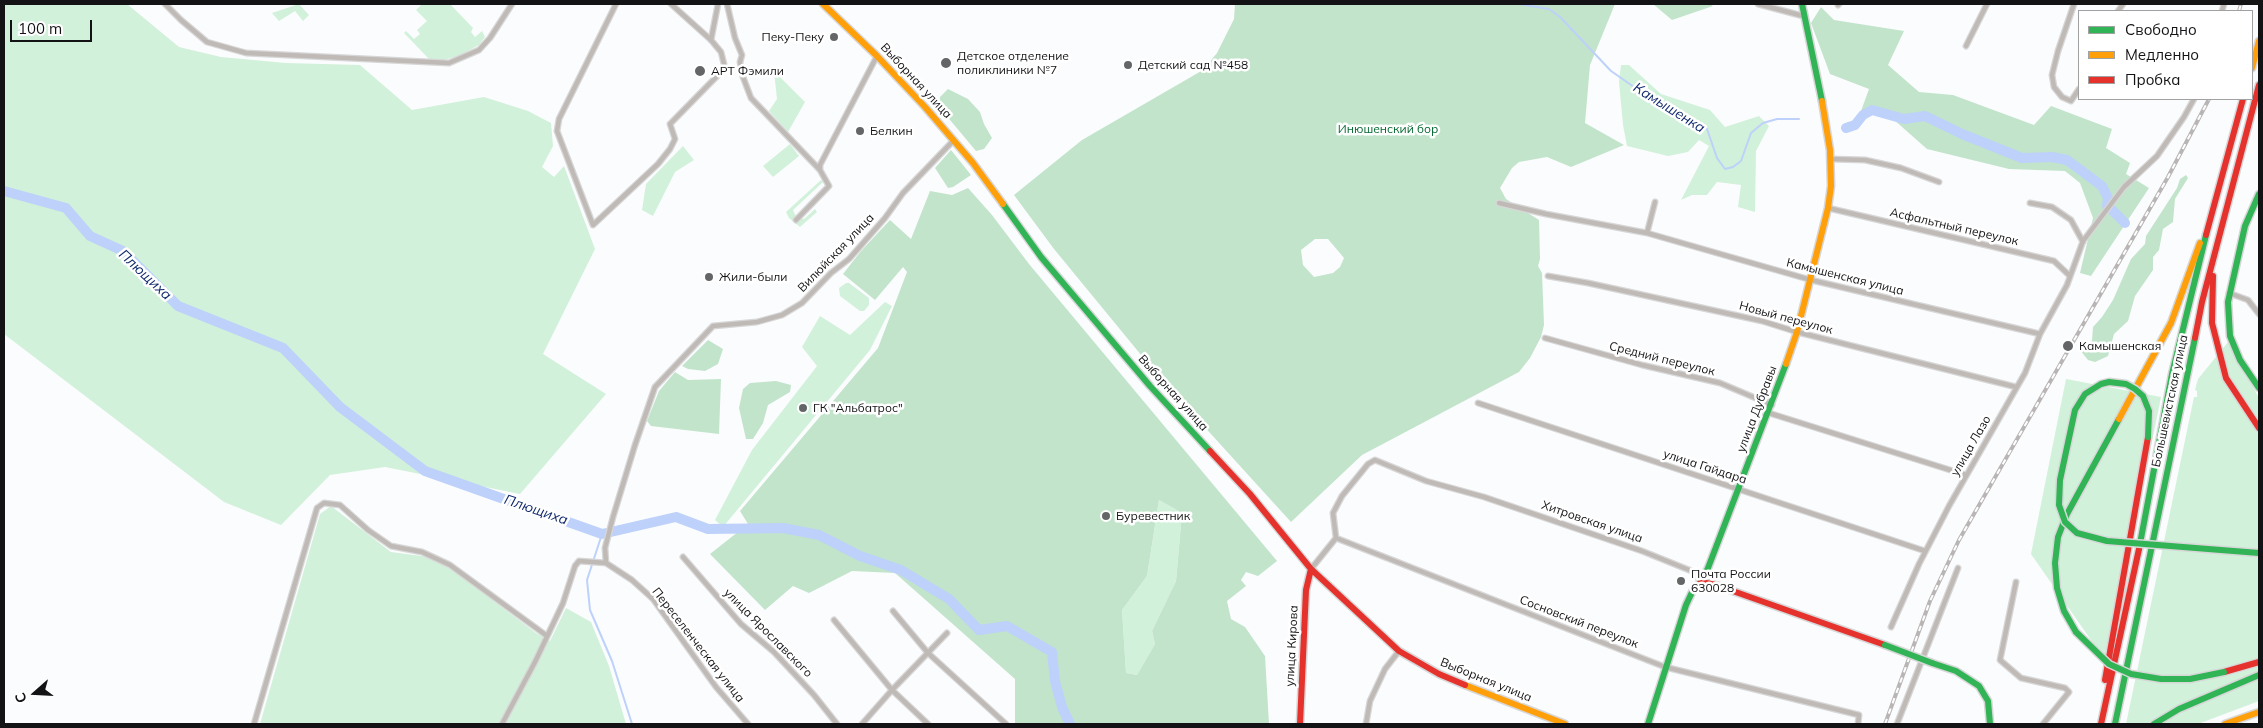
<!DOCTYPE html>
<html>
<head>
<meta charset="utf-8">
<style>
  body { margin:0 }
  #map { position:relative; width:2263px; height:728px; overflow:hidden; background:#fbfcfe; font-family:Mulish,sans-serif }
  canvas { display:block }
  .frame { position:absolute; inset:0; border:5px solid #131316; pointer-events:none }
  .legend { position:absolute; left:2078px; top:10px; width:175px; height:90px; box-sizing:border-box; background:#fff; border:1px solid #a1a1a2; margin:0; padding:6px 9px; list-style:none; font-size:15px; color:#131316 }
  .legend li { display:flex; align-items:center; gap:10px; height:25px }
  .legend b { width:25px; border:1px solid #a1a1a2 }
  .north { position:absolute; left:10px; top:668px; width:50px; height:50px; -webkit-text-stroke:4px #fff; paint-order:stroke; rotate:251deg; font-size:14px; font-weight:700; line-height:20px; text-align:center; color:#131316 }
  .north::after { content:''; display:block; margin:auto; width:18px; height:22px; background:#131316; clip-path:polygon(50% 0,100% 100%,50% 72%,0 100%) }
  .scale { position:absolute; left:10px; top:20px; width:82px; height:22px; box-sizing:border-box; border:2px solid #131316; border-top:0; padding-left:6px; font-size:15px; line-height:18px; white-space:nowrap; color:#131316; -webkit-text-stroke:4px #fff; paint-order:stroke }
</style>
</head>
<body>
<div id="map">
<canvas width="2263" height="728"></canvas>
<div class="frame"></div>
<ul class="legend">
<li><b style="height:6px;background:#30b455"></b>Свободно</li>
<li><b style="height:6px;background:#ff9f0a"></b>Медленно</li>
<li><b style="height:6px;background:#e5322d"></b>Пробка</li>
</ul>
<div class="north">С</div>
<div class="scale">100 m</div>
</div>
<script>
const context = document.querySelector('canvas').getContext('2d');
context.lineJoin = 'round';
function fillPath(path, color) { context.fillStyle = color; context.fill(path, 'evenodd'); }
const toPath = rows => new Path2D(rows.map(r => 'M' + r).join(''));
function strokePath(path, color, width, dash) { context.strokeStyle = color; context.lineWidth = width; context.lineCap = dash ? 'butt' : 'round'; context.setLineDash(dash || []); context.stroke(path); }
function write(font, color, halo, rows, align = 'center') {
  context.font = font + ' Mulish,sans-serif'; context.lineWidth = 5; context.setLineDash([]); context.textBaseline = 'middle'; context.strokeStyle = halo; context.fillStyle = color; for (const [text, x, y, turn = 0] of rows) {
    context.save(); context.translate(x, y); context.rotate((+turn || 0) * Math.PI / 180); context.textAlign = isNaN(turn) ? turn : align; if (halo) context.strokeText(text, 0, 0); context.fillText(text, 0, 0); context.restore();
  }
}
fillPath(toPath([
  [4,4,127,4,179,47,221,57,286,63,360,65,412,110,484,97,528,111,551,123,553,146,542,167,554,177,564,166,595,249,543,354,606,394,520,494,385,467,330,475,281,525,224,502,4,334],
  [299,4,309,15,303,21,295,11,279,21,272,13],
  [422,4,450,4,473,28,471,32,475,37,482,31,485,37,479,45,459,56,444,60,429,59,404,33,406,31,414,39,420,34,417,30,427,21,416,10],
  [1621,65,1629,65,1661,94,1710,110,1725,127,1759,116,1769,126,1756,151,1755,212,1738,207,1741,185,1717,182,1707,195,1692,195,1681,200,1709,146,1699,140,1688,152,1668,156,1627,146,1623,125,1619,82],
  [774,71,805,102,788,132,769,111,777,99],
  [790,144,799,156,773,177,763,166],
  [683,146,694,160,675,172,653,216,642,210,646,184],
  [821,180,823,182,793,210,797,219,798,218,804,219,815,209,817,212,800,227,789,218,786,212],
  [846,283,849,283,869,298,869,305,864,311,860,311,840,296,839,288],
  [885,302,892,306,870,350,723,527,715,520,752,450,817,366,802,347,820,316,850,335],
  [2228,342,2259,398,2259,701,2198,724,2126,724,2194,397,2197,397,2197,391,2195,390,2198,379],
  [2066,379,2161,397,2107,663,2031,554],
  [1159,500,1182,513,1176,581,1152,631,1155,644,1137,675,1126,673,1122,610,1147,576],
  [331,506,391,552,429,557,454,571,536,633,550,641,566,608,591,622,609,666,626,724,260,724,320,514]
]), '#d2f1da');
fillPath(toPath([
  [1235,4,1615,4,1590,65,1585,123,1624,145,1571,167,1547,157,1519,162,1512,168,1500,188,1506,199,1539,220,1540,259,1538,266,1542,273,1544,325,1541,337,1530,358,1519,372,1362,455,1291,522,1160,378,1054,249,1014,195,1082,140,1203,70,1217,53,1234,19],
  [1315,239,1328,239,1344,258,1340,267,1333,273,1314,277,1303,265,1301,250],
  [1653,4,1709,4,1713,6,1672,20],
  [1821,7,1834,20,1904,31,1888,65,1919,92,1953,95,2034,125,2051,106,2112,129,2106,148,2130,163,2126,174,2149,188,2091,276,2080,273,2093,218,2080,183,2065,171,2009,169,1927,149,1893,119,1861,111,1869,89,1830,74,1811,23],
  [948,89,968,99,980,112,984,124,992,138,984,149,976,151,940,108,940,97],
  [951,150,971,175,953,187,948,188,935,168],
  [2186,175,2188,178,2175,199,2173,222,2163,229,2159,250,2153,257,2153,270,2135,296,2128,321,2114,334,2108,356,2095,362,2088,360,2080,350,2092,341,2093,327,2102,317,2113,300,2131,259,2145,244,2146,236,2177,188,2180,179],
  [968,188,992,215,1029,264,1277,561,1258,576,1246,572,1241,580,1246,586,1227,601,1231,619,1245,627,1265,656,1269,724,1015,724,1015,679,895,573,852,571,809,593,793,586,765,610,710,554,748,524,740,511,878,348,907,272,903,267,875,300,843,274,861,251,890,220,911,239,930,191,952,195],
  [1159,500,1182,513,1176,581,1152,631,1155,644,1137,675,1126,673,1122,610,1147,576],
  [708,340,723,349,718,364,705,371,688,369,682,366],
  [675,372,688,380,721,379,719,434,651,426,647,421,659,391],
  [776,381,791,385,790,392,768,405,763,423,753,439,746,439,739,408,743,389,750,383]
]), '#c2e4cb');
strokePath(toPath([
  [1519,4,1549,9,1560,17,1611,71,1647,96,1707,129,1717,158,1725,169,1733,167,1741,161,1751,133,1763,123,1777,119,1799,119],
  [602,534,587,580,590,610,612,661,632,724]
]), '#bdd1fa', 2);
strokePath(toPath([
  [1846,128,1855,125,1863,115,1872,110,1904,119,1925,116,1962,134,2022,158,2052,157,2067,160,2102,186,2108,198,2107,206],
  [4,191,66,208,90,236,123,251,178,306,283,348,340,407,425,471,602,534,676,517,708,529,783,528,819,535,860,556,901,570,949,599,979,630,1007,626,1052,652,1055,681,1062,707,1070,724],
  [2112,210,2125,223]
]), '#bdd1fa', 10);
const street = toPath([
  [165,4,181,20,207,42,246,53,449,63,479,50,490,38,512,4],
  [616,4,559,119,557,131,593,225,658,164,670,149,675,139,670,124,725,68,721,52,711,40,671,4],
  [727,4,735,38,742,55,740,62,743,77,751,98,820,170],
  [1758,4,1803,16],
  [2074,4,2058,51,2052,75,2054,87,2062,97,2071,101,2079,89],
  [1838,5,1839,4],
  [2118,11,2123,4],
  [2222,11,2224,4],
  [711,40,718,4],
  [1966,46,1987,4],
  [1830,159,1865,160,1901,168,1939,182],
  [1499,203,1546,214,1647,233,1811,280,2040,334],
  [2030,203,2052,207,2071,220,2083,242],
  [1828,208,2054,261,2070,276],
  [796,220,829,186,820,170,820,165,877,56],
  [1647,233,1655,202],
  [1548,276,1588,283,1762,321,1797,332,2016,387],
  [2229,293,2248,300,2259,314],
  [1545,338,1642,365,1720,383,1772,405],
  [1478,403,1925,551],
  [1769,413,1966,475],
  [1336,538,1333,513,1342,496,1368,464,1375,460,1426,481,1484,497,1642,551,1694,572,1701,582],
  [683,557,741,624,774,652,814,695,837,724],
  [606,563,632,580,653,599,716,687,748,724],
  [1311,569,1336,538,1665,667,1859,715,1858,724],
  [2016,582,2000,660,2021,678,2065,688,2069,692,2043,724],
  [893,611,928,653,1006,724],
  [834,620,892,690,928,724],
  [1891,627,1919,564,1949,506,2025,373,2040,334,2067,285,2083,241,2124,187,2157,156,2184,117,2194,99],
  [254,724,317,508,324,503,340,505,368,530,391,546,422,552,450,565,547,636],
  [502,724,535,662,563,603,575,566,579,561,606,563,605,548,613,517,635,445,655,387,713,326,757,322,782,315,802,303,831,273,849,259,885,218,903,193,954,140],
  [862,724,892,690,947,633],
  [1366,724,1370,701,1385,669,1399,651],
  [1897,724,1958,568]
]);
const fast = toPath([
  [1802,4,1822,101],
  [2259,194,2245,226,2228,302,2230,336,2240,360,2259,388],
  [1003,204,1041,257,1150,386,1210,451],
  [2139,549,2172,374,2206,235],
  [2076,632,2064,611,2057,588,2055,563,2058,537,2067,514,2119,419],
  [1932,663,1956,671,1979,686,1988,701,1990,724],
  [1648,724,1686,605,1694,588,1701,582,1708,568,1786,364],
  [2115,724,2195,338],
  [2154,724,2179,709,2259,675]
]);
const slow = toPath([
  [823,4,877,56,925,107,973,163,1003,204],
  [2252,68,2259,41],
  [1786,364,1797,332,1828,208,1831,186,1830,150,1822,101],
  [2119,419,2171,323,2200,243],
  [1465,685,1565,724],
  [2225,724,2259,712]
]);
const jam = toPath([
  [2206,235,2243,99],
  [2213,276,2212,323,2226,378,2259,428],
  [2195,338,2202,302,2259,85],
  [1210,451,1250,494,1311,569,1399,651,1439,674,1465,685],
  [1701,582,1716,585,1885,645],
  [2224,672,2259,662],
  [2105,680,2148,437],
  [1300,724,1306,590,1311,569],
  [2101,724,2139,549]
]);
strokePath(street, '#d7d7d8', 7);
strokePath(fast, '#d7d7d8', 9);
strokePath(slow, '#d7d7d8', 9);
strokePath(jam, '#d7d7d8', 9);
strokePath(street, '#c0bab7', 4.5);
strokePath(fast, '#30b455', 6);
strokePath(slow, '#ff9f0a', 6);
strokePath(jam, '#e5322d', 6);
const rail = toPath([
  [2239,11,2241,4],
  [1885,724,1930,601,1959,540,2168,177,2209,99]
]);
strokePath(rail, '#b9b5b5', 4);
strokePath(rail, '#fff', 2, [5.5]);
const fastBridge = toPath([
  [2148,437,2149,411,2143,396,2135,389,2126,384,2109,382,2101,384,2085,394,2075,410,2060,480,2059,505,2065,522,2077,533,2107,541,2259,553],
  [2076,632,2109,664,2131,674,2161,679,2190,679,2224,672],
  [1885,645,1932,663]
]);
strokePath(fastBridge, '#d7d7d8', 9, []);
strokePath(fastBridge, '#30b455', 6);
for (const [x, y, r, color] of [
  [834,37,5,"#646567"],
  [946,63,6,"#646567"],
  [1128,65,5,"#646567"],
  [700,71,6,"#646567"],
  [860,131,5,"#646567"],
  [709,277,5,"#646567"],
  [2068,346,6,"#646567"],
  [803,408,5,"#646567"],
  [1106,516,5,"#646567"],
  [1681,581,5,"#646567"]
]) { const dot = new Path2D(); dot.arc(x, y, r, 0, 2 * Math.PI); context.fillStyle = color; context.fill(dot); strokePath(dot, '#fff', 2); }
write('12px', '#131316', '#fff', [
  ["Пеку-Пеку",824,37,"right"],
  ["Детское отделение",957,56],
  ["поликлиники №7",957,70],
  ["Детский сад №458",1138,65],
  ["АРТ Фэмили",711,71],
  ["Белкин",870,131],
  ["Жили-были",719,277],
  ["Камышенская",2079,346],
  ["ГК \"Альбатрос\"",813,408],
  ["Буревестник",1116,516],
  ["Почта России",1691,574],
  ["630028",1691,588]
], 'left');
write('12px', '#131316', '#fff', [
  ["Выборная улица",916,81,47],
  ["Асфальтный переулок",1954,227,13],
  ["Вилюйская улица",836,253,-46],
  ["Камышенская улица",1845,277,14],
  ["Новый переулок",1786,318,15],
  ["Средний переулок",1662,359,14],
  ["Выборная улица",1173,393,48],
  ["Большевистская улица",2170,401,-78],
  ["улица Дубравы",1757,409,-69],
  ["улица Лазо",1971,446,-60],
  ["улица Гайдара",1705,467,18],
  ["Хитровская улица",1592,522,19],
  ["Сосновский переулок",1579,622,21],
  ["улица Ярославского",768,633,45],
  ["Переселенческая улица",698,645,52],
  ["улица Кирова",1292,646,-87],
  ["Выборная улица",1486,680,22]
]);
write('12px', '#066932', '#fff', [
  ["Инюшенский бор",1388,129]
]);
write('italic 14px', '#112a6d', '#fff', [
  ["Камышенка",1669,108,32],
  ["Плющиха",145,275,43],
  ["Плющиха",536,510,19]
]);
</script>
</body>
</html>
